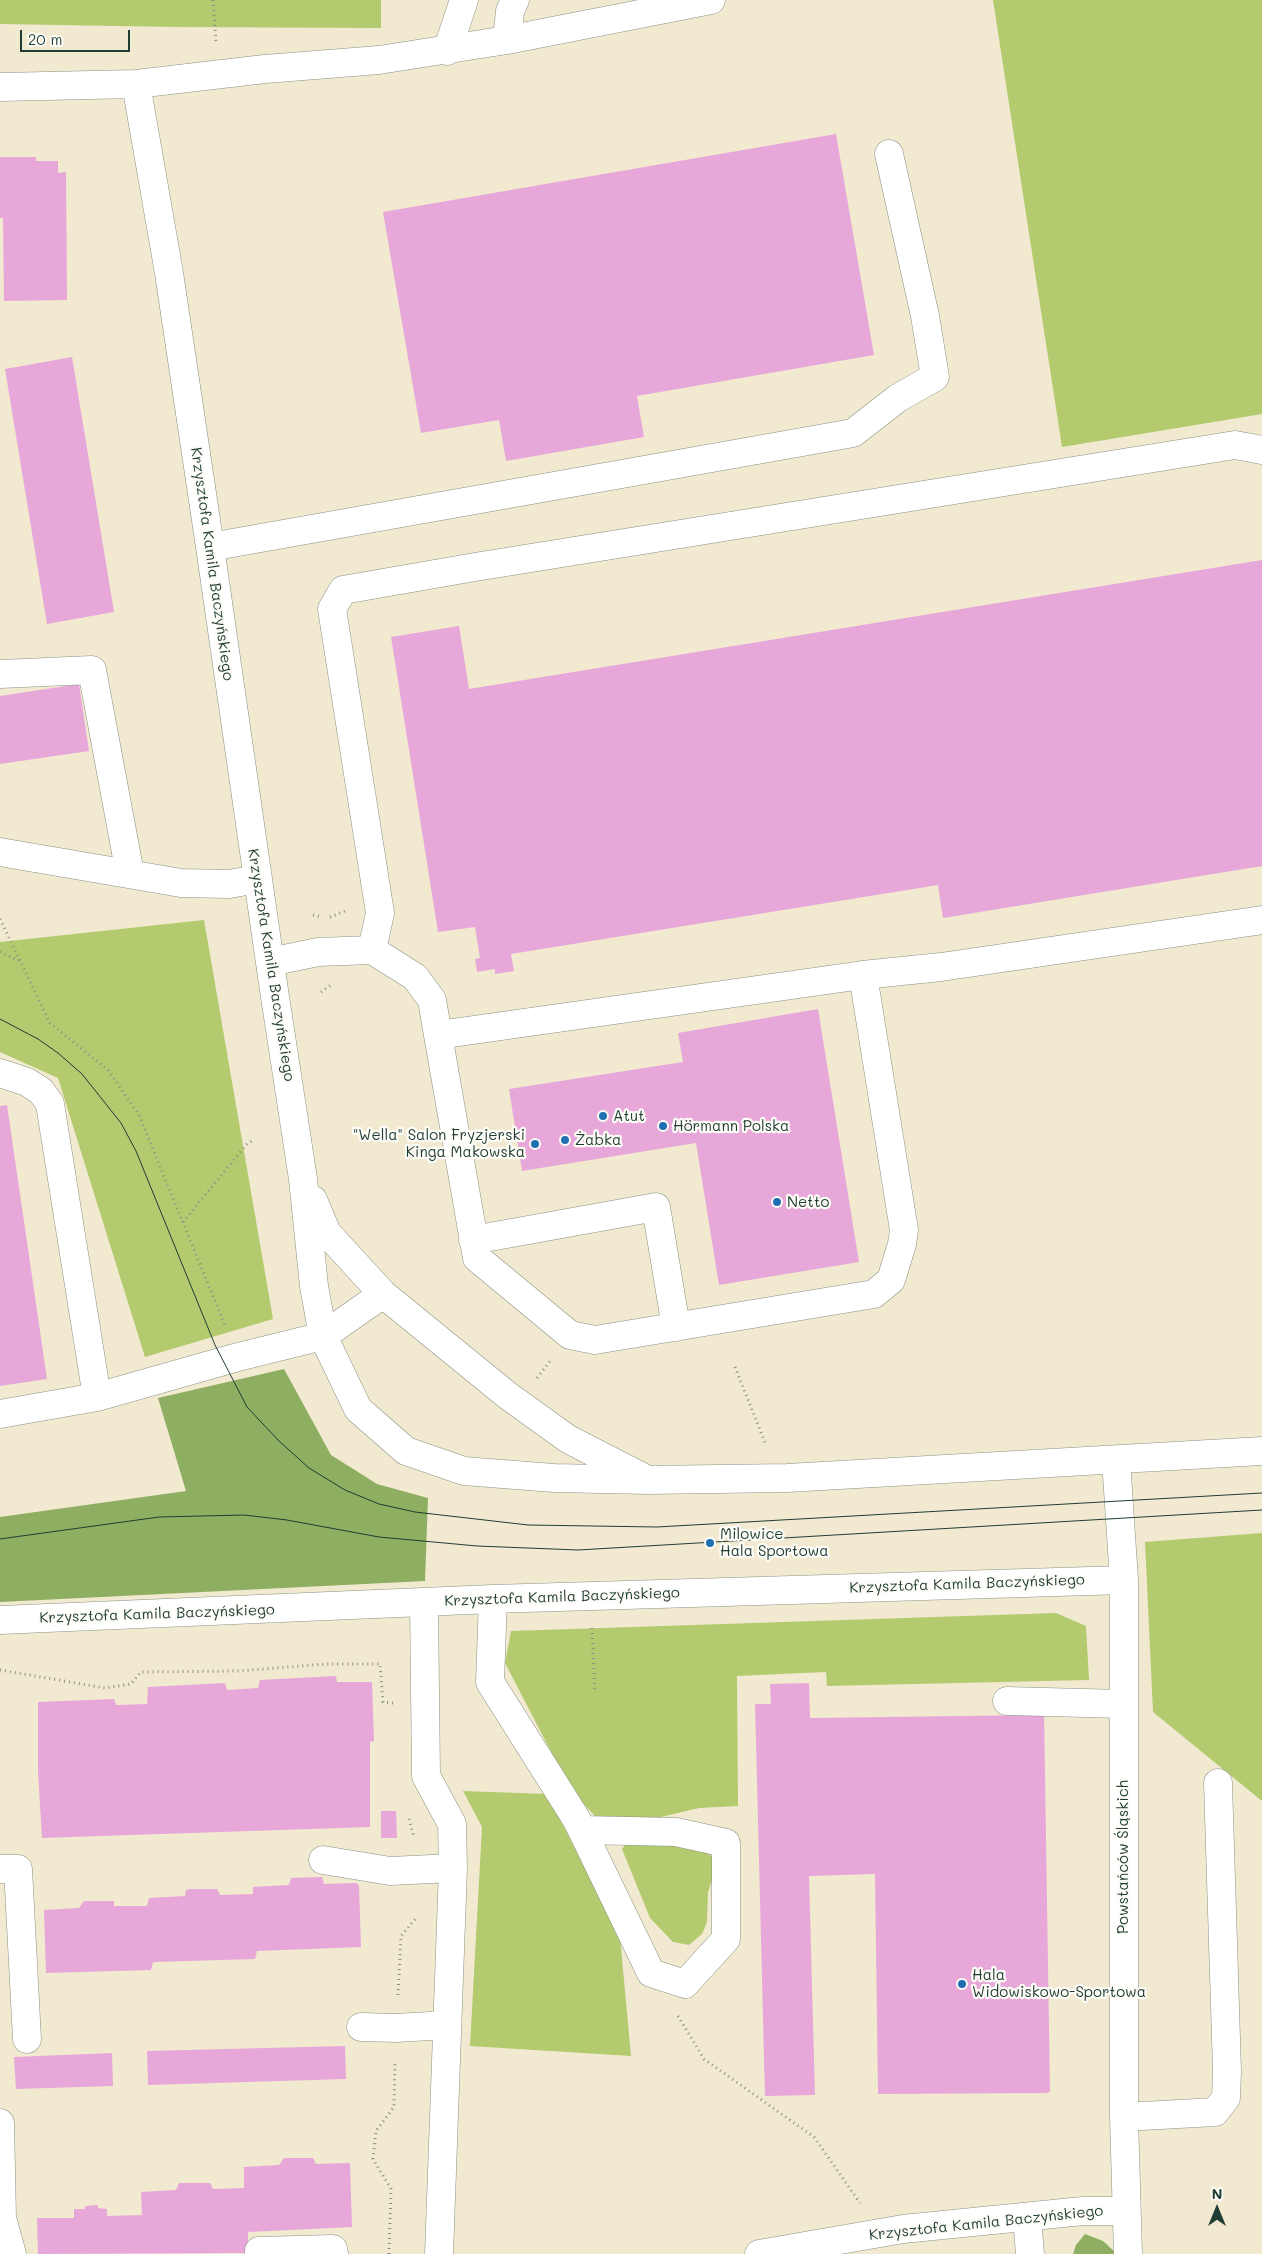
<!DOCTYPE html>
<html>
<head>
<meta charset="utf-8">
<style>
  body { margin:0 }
  #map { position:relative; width:1262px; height:2254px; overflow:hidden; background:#f2e9d1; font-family:Mali,sans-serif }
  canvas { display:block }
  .north { position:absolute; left:1192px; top:2184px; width:50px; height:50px; -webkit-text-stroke:4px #fdfcf7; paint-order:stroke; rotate:0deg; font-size:14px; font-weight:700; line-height:20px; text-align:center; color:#1f3d34 }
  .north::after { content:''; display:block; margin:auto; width:18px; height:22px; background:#1f3d34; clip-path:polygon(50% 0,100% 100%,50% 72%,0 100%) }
  .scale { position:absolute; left:20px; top:30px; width:110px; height:22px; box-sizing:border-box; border:2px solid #1f3d34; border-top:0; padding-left:6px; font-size:15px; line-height:18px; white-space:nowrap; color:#1f3d34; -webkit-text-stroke:4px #fdfcf7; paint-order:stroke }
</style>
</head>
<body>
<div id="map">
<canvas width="1262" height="2254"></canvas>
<div class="north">N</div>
<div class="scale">20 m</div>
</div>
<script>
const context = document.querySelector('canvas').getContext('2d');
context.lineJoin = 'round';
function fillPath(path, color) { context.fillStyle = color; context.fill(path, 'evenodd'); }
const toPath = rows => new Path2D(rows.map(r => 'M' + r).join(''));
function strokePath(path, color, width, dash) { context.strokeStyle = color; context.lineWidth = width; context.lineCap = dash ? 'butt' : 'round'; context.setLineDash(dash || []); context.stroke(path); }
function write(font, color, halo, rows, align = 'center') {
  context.font = font + ' Mali,sans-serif'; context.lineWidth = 4.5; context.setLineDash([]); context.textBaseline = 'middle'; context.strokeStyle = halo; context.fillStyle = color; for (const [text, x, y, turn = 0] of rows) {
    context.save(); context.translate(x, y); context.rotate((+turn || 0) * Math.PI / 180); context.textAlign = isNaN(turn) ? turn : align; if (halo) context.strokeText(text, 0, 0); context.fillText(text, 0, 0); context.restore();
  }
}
fillPath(toPath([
  [0,0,381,0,381,28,176,27,0,24],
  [993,0,1262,0,1262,414,1062,447],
  [204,920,273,1319,145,1357,58,1078,0,1052,0,942],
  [1262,1533,1262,1801,1153,1712,1145,1542],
  [1056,1613,1086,1626,1089,1680,827,1686,826,1672,737,1676,738,1806,699,1808,661,1817,598,1819,572,1792,505,1663,511,1631],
  [463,1791,547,1794,620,1937,631,2056,470,2046,482,1827],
  [629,1840,698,1843,718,1863,708,1892,707,1922,702,1934,689,1945,673,1942,650,1918,622,1849]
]), '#b3ca6f');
fillPath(toPath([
  [284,1369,331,1455,377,1484,428,1498,425,1581,0,1602,0,1517,186,1491,158,1398],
  [1085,2234,1103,2241,1117,2254,1073,2254,1076,2245]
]), '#8eae62');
fillPath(toPath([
  [836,134,874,355,637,396,644,437,506,461,499,420,421,433,383,212],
  [0,157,36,157,36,161,58,161,58,173,66,172,67,300,4,301,3,218,0,218],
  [72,357,114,612,47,624,5,369],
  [1262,560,1262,866,943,918,938,885,511,954,514,971,495,974,495,969,477,972,475,959,480,958,475,927,438,932,391,637,459,626,469,689],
  [79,684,89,751,0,764,0,696],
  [818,1009,859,1262,719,1285,696,1143,522,1171,509,1089,683,1062,678,1033],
  [7,1105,47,1379,0,1386,0,1106],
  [336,1676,337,1682,372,1682,374,1741,370,1742,370,1827,42,1838,38,1772,38,1702,114,1699,116,1705,147,1704,148,1687,225,1683,227,1690,258,1688,260,1680],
  [809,1683,810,1718,1039,1715,1044,1711,1050,2092,1046,2093,878,2094,875,1874,809,1876,815,2095,765,2096,755,1704,771,1704,770,1684],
  [381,1811,396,1811,397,1838,381,1838],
  [322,1877,324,1884,357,1883,359,1886,361,1947,257,1951,255,1959,153,1962,151,1970,46,1973,44,1910,79,1908,84,1901,114,1901,114,1906,147,1906,149,1898,185,1896,186,1890,190,1889,217,1889,220,1895,253,1894,253,1887,289,1885,291,1878],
  [345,2046,346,2079,148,2085,147,2051],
  [112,2053,113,2086,16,2089,14,2057],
  [284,2158,313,2158,316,2164,350,2163,352,2227,248,2232,248,2253,38,2254,37,2218,74,2218,74,2209,85,2209,85,2206,98,2205,98,2208,107,2209,107,2216,142,2215,141,2192,176,2190,179,2183,210,2183,213,2189,244,2188,244,2167,279,2165]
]), '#e7a7d9');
const minor = toPath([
  [507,40,510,11,515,0],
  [447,51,464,0],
  [136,84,169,273,210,547,275,997,303,1179,314,1286,323,1336,358,1409,406,1451,464,1471,554,1478,648,1480,787,1478,1262,1451],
  [0,87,136,84,265,69,379,60,507,40,711,0],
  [210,547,853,433,898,398,935,377,925,316,889,154],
  [0,674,92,670,130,874],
  [0,852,181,883,229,884,258,879],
  [372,950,380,913,332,609,343,590,475,567,1235,445,1262,450],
  [270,962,318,952,372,950,415,977,432,1000,438,1035,477,1258,570,1335,595,1340,874,1294,891,1280,902,1244,904,1230,863,975,438,1035],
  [863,975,941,967,1262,920],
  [0,1073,27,1082,41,1091,50,1104,97,1397],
  [313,1200,327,1233,383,1294,507,1395,568,1439,642,1477],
  [473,1240,656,1207,676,1327],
  [0,1414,97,1397,238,1357,323,1336,383,1294],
  [1116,1460,1124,1580,1124,2117,1128,2254],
  [493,1599,490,1682,577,1820,651,1973,685,1984,726,1939,726,1843,676,1832,582,1830],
  [424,1603,426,1776,452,1824,453,1868,439,2254],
  [0,1620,493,1599,1124,1580],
  [1007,1701,1123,1704],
  [323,1860,390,1871,453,1868],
  [0,1869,18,1869,27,2039],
  [361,2027,396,2028,447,2025],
  [1124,2117,1215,2112,1226,2098,1227,2071,1218,1783],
  [0,2123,2,2218,12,2254],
  [1027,2217,1030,2254],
  [259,2251,333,2249,334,2254],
  [759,2254,903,2229,1083,2211,1125,2211]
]);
strokePath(minor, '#889382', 29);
strokePath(toPath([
  [213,0,216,42],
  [313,915,322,917],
  [330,917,345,911],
  [0,919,50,1023,108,1070,139,1115,226,1328],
  [0,952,20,961],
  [321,992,331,985],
  [183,1222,247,1144,254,1140],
  [735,1367,766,1445],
  [537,1378,550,1361],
  [592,1628,595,1693],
  [0,1670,105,1688,131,1684,141,1672,239,1671,325,1664,380,1664,383,1702,393,1703],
  [409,1819,414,1837],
  [398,1995,401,1936,417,1917],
  [678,2016,704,2059,814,2137,860,2203],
  [389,2254,391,2189,373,2159,376,2131,394,2107,395,2061]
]), '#889382', 3, [1, 4]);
strokePath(minor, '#fff', 28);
strokePath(toPath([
  [0,1019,38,1039,58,1053,82,1074,121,1123,136,1151,215,1345,247,1407,279,1441,309,1468,345,1490,379,1504,415,1512,528,1525,657,1527,1262,1493],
  [0,1539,159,1517,244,1515,287,1520,379,1537,477,1546,578,1550,1262,1510]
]), '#1f3d34', 1);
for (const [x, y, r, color] of [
  [603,1116,5,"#1f6fb2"],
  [663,1126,5,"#1f6fb2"],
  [565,1140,5,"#1f6fb2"],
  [535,1144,5,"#1f6fb2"],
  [777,1202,5,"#1f6fb2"],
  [710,1543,5,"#1f6fb2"],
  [962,1984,5,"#1f6fb2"]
]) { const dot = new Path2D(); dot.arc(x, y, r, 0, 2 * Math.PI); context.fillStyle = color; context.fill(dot); strokePath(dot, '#fdfcf7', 2); }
write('15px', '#1f3d34', '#fdfcf7', [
  ["Krzysztofa Kamila Baczyńskiego",212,564,82],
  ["Krzysztofa Kamila Baczyńskiego",271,965,81],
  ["Krzysztofa Kamila Baczyńskiego",967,1584,-2],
  ["Krzysztofa Kamila Baczyńskiego",562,1597,-2],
  ["Krzysztofa Kamila Baczyńskiego",157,1614,-2],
  ["Powstańców Śląskich",1123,1857,-90],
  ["Krzysztofa Kamila Baczyńskiego",986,2223,-6]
]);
write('15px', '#1f3d34', '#fdfcf7', [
  ["Atut",613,1116],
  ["Hörmann Polska",673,1126],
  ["\"Wella\" Salon Fryzjerski",525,1135,"right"],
  ["Kinga Makowska",525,1152,"right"],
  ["Żabka",575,1140],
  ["Netto",787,1202],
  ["Milowice",720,1534],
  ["Hala Sportowa",720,1551],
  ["Hala",972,1975],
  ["Widowiskowo-Sportowa",972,1992]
], 'left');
</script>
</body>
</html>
